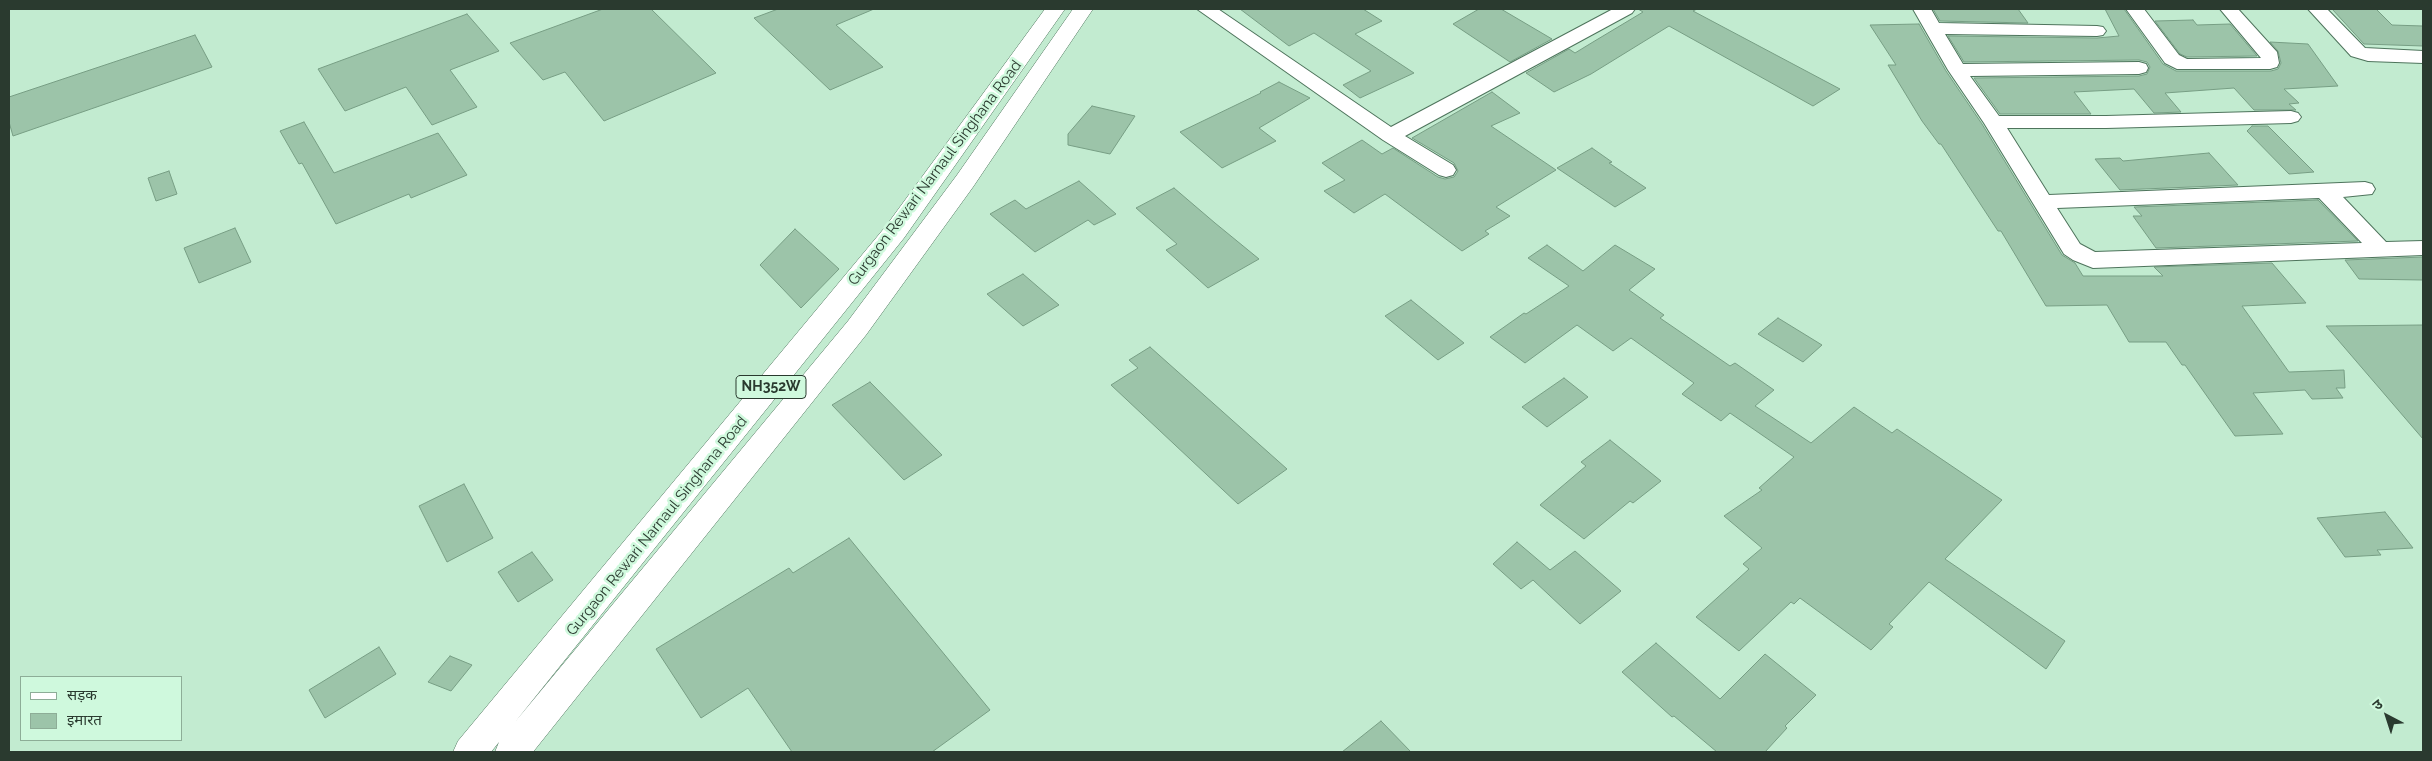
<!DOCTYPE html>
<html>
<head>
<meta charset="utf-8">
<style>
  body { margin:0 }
  #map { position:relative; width:2432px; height:761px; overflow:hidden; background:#c2ebd0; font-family:Raleway,"Noto Sans Devanagari",sans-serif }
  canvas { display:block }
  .frame { position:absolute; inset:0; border:10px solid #2a3a2f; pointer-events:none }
  .legend { position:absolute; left:20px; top:676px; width:162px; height:65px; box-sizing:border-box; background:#cff9dd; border:1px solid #8dad97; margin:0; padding:6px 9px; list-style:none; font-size:15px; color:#2a3a2f }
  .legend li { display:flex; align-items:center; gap:10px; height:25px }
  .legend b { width:25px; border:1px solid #8dad97 }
  .north { position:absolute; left:2362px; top:691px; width:50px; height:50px; -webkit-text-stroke:4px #cff9dd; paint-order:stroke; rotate:320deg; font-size:14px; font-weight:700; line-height:20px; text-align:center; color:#2a3a2f }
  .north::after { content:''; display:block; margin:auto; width:18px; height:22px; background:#2a3a2f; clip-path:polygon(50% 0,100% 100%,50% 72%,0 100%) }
</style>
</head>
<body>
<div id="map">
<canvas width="2432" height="761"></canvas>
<div class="frame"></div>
<ul class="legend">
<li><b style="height:6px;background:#fff"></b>सड़क</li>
<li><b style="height:14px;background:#9cc4a9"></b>इमारत</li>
</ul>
<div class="north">उ</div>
</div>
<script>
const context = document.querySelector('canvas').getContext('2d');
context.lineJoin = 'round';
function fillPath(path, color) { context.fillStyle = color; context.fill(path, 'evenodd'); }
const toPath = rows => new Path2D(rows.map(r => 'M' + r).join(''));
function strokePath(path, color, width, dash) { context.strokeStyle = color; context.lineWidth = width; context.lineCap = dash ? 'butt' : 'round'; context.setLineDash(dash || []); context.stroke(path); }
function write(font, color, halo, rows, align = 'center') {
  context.font = font + ' Raleway,sans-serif'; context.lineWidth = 5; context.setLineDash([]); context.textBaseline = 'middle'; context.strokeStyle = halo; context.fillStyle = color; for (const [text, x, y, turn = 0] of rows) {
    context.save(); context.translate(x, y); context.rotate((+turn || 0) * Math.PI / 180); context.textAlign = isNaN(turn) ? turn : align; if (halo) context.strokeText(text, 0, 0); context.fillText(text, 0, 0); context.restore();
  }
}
const building = toPath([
  [603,9,651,9,716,73,604,121,565,72,543,80,510,43,603,9],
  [778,9,874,9,836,25,883,67,830,90,754,18,778,9],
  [1240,9,1363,9,1382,21,1355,34,1414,73,1360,98,1343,85,1371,71,1314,33,1289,46,1240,9],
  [1479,9,1501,9,1552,39,1510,62,1453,24,1479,9],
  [1638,9,1697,9,1693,11,1840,89,1813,106,1669,26,1591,74,1554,92,1526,73,1569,49,1575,53,1593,42,1643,12,1638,9],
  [1933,9,2018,9,2028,23,1940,21,1933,9],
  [2105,9,2124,9,2163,64,2176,71,2271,71,2278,69,2281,63,2278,51,2270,42,2308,44,2338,86,2284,89,2299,103,2289,104,2296,110,2254,110,2234,88,2165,93,2181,112,2154,113,2134,89,2074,92,2091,114,2000,114,1974,78,2139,76,2147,74,2150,67,2147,62,2139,60,1964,62,1948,36,2097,38,2119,36,2105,9],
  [2332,9,2376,9,2392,25,2423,26,2423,46,2364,44,2332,9],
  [467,14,499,51,450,70,477,107,432,125,406,87,345,111,318,69,467,14],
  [2193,20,2197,25,2230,24,2257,56,2187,57,2180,54,2155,21,2193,20],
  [1919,24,1946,71,1982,124,2062,255,2075,263,2083,276,2163,276,2154,267,2272,263,2306,303,2242,306,2289,372,2344,370,2345,388,2336,388,2343,398,2312,399,2305,390,2253,393,2283,434,2235,436,2185,365,2182,365,2166,342,2129,342,2107,305,2046,306,2001,231,1998,231,1941,144,1939,144,1922,121,1888,65,1896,65,1870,25,1919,24],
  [195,35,212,67,13,136,9,122,9,97,195,35],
  [1279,82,1310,98,1259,128,1276,141,1222,168,1180,132,1261,93,1260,92,1279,82],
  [1492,92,1520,113,1491,126,1556,170,1496,207,1510,216,1485,231,1489,234,1462,251,1385,194,1354,213,1324,191,1345,180,1322,163,1362,140,1382,154,1393,148,1438,177,1445,179,1454,177,1458,171,1454,163,1412,138,1492,92],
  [1092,106,1135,116,1110,154,1068,145,1068,134,1092,106],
  [304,122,334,173,438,133,467,175,411,198,409,194,336,224,302,163,299,164,280,131,304,122],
  [2252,126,2268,126,2314,172,2289,174,2247,131,2252,126],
  [1592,148,1612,162,1609,163,1646,188,1615,207,1557,168,1592,148],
  [2209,153,2238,185,2120,190,2095,159,2120,158,2123,161,2209,153],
  [169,171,177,194,156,201,148,178,169,171],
  [1079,181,1116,214,1094,225,1088,220,1035,252,990,214,1015,200,1026,209,1079,181],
  [1174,188,1215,223,1259,259,1208,288,1166,250,1177,244,1136,208,1174,188],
  [2318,200,2358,241,2156,248,2133,216,2142,216,2134,207,2318,200],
  [235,228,251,262,199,283,184,248,235,228],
  [795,229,839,269,801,308,760,265,795,229],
  [1547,245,1583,271,1615,245,1655,269,1629,290,1664,315,1660,318,1730,366,1735,363,1774,390,1755,406,1811,443,1854,407,1892,433,1897,429,2002,500,1945,559,2065,641,2046,669,1929,582,1889,624,1893,627,1871,650,1800,598,1794,604,1791,602,1739,651,1696,617,1749,569,1743,564,1762,548,1724,516,1762,490,1759,488,1794,457,1730,413,1721,421,1682,394,1694,383,1631,338,1613,351,1577,325,1525,363,1490,337,1524,313,1526,314,1569,286,1528,258,1547,245],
  [2423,257,2423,280,2359,279,2345,260,2423,257],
  [1023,274,1059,305,1023,326,987,294,1023,274],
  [1411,300,1464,343,1438,360,1385,316,1411,300],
  [1778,318,1822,345,1803,362,1758,334,1778,318],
  [2423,325,2423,439,2326,326,2423,325],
  [1150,347,1287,469,1238,504,1111,385,1138,368,1129,360,1150,347],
  [1564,378,1588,397,1547,427,1522,407,1564,378],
  [870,382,942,455,904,480,832,405,870,382],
  [1610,440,1661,481,1633,503,1630,501,1584,539,1540,505,1586,466,1581,462,1610,440],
  [464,484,493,538,447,562,419,506,464,484],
  [2385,512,2413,548,2377,550,2381,555,2345,557,2317,518,2385,512],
  [849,538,990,710,932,752,792,752,748,688,701,718,656,649,789,568,793,573,849,538],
  [1517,542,1550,570,1575,551,1621,591,1580,624,1533,580,1521,589,1493,564,1517,542],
  [532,552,553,580,518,602,498,572,532,552],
  [1656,643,1720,699,1765,654,1816,695,1785,726,1787,728,1765,752,1717,752,1674,716,1672,717,1622,672,1656,643],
  [379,647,396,674,325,718,309,690,379,647],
  [450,656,472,665,451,691,428,682,450,656],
  [1381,721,1411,752,1342,752,1381,721]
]);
fillPath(building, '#9cc4a9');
strokePath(building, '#779e84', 1);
const minor = toPath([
  [1197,9,1218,9,1391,127,1613,9,1635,9,1632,13,1405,136,1453,165,1456,170,1453,175,1446,177,1439,175,1383,140,1197,9],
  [1913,9,1931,9,1939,23,2097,26,2103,27,2106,31,2103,35,2097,36,1945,34,1963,64,2139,62,2146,64,2148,68,2146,72,2139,74,1970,76,1999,116,2106,116,2291,111,2298,113,2301,117,2298,121,2291,123,2106,128,2007,128,2049,195,2365,182,2372,184,2375,189,2372,194,2343,197,2386,242,2423,241,2423,255,2093,268,2073,260,2064,254,1984,123,1948,70,1913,9],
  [2319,198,2362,243,2095,252,2080,244,2057,208,2319,198],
  [2126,9,2144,9,2179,55,2187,59,2261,58,2220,9,2238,9,2277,52,2279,63,2277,67,2270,69,2177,69,2165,63,2126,9],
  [2308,9,2327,9,2365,48,2423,51,2423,63,2368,61,2351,56,2308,9]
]);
const highway = toPath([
  [1045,9,1065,9,904,238,515,722,848,321,957,175,1073,9,1093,9,973,187,866,335,533,752,495,752,499,742,491,752,453,752,458,741,886,226,1045,9]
]);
strokePath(minor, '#4e745c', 2);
strokePath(highway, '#4e745c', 1);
fillPath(minor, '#fff');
fillPath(highway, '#fff');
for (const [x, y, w] of [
  [771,387,70]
]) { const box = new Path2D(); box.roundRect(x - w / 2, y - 11.5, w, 23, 4); context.fillStyle = '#cff9dd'; context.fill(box); strokePath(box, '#2a3a2f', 1); }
write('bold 14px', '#2a3a2f', null, [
  ["NH352W",771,387]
]);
write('15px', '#2a3a2f', '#cff9dd', [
  ["Gurgaon Rewari Narnaul Singhana Road",935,173,-53],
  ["Gurgaon Rewari Narnaul Singhana Road",657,526,-51]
]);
</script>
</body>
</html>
